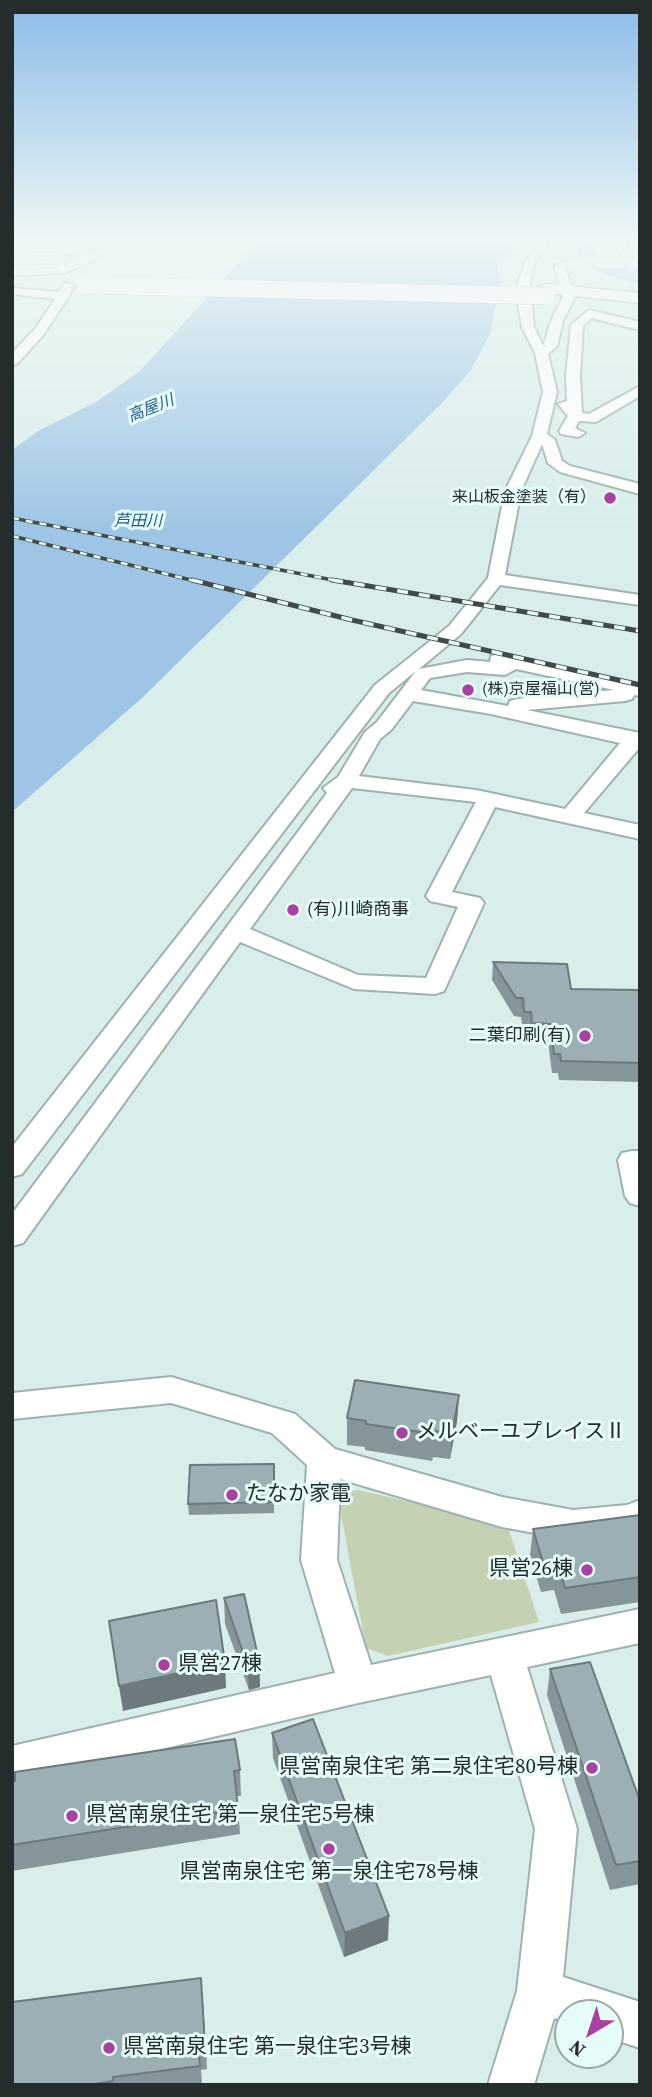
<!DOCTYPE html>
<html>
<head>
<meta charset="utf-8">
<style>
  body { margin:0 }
  #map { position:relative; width:652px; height:2097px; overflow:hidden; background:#d9eeeb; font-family:"Source Serif 4",serif }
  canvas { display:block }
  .frame { position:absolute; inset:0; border:14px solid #252d2c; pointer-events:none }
  .north { position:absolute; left:554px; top:1999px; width:70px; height:70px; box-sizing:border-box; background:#e6fcf8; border:2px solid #99a9a6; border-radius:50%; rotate:219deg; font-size:19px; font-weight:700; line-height:28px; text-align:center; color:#252d2c }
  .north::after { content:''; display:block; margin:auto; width:24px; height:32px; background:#aa40a1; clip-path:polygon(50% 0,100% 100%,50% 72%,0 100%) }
</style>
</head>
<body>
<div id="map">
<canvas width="652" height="2097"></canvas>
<div class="frame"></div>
<div class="north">N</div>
</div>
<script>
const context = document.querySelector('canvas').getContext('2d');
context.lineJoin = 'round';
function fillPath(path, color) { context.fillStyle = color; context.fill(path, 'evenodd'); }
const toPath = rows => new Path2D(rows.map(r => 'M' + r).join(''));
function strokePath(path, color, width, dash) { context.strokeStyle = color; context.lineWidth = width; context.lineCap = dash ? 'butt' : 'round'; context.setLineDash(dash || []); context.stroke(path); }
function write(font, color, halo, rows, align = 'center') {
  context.font = font + ' "Source Serif 4","Noto Sans JP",serif'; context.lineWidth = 6; context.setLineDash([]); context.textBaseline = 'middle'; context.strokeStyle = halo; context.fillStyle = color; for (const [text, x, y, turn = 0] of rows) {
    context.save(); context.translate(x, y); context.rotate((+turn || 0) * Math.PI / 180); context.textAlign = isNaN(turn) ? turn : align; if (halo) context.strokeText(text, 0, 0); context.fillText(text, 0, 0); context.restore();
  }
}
fillPath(toPath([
  [358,1490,507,1524,539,1622,388,1656,366,1648,337,1493]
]), '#c4d1b2');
fillPath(toPath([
  [257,237,529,237,497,266,500,281,491,332,471,370,443,402,143,697,12,812,12,450,38,431,96,402,140,371,240,261]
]), '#9ec5e5');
fillPath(toPath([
  [575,237,591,237,596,254,608,263,640,274,640,285,596,271,579,256,575,237]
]), '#9ec5e5');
const minor = toPath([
  [543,237,553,237,535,262,530,283,534,327,543,346,551,321,563,297,554,266,574,259,579,262,565,268,575,297,563,321,557,346,548,354,557,392,547,434,555,440,562,461,570,466,640,484,640,494,560,472,548,463,542,444,521,491,505,575,640,595,640,605,500,585,461,634,419,669,467,660,490,662,491,656,498,654,640,684,640,696,634,695,632,699,625,701,527,710,640,733,640,747,584,813,640,825,640,839,495,807,452,892,480,898,484,903,444,991,435,994,354,989,240,942,23,1243,12,1246,12,1214,327,793,323,788,338,777,365,732,377,722,416,671,389,693,22,1174,12,1177,12,1147,375,685,449,626,488,578,505,491,532,436,543,392,535,353,522,327,518,304,518,283,525,262,543,237],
  [516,669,614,690,517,699,510,701,508,706,421,690,430,678,467,672,505,675,516,669],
  [413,701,491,714,620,743,565,809,476,790,359,776,380,739,391,730,413,701],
  [352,788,476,802,426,896,430,901,458,907,426,978,358,975,250,929,352,788],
  [612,237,622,237,632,257,640,263,640,271,624,261,612,237],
  [109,238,113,239,113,243,73,254,12,256,12,250,73,248,109,238],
  [65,283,75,285,69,296,44,334,17,364,12,365,12,353,35,329,55,299,12,294,12,288,59,292,65,283],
  [589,310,640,322,640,330,591,318,583,326,580,376,582,413,589,414,640,386,640,396,596,422,579,421,575,428,585,433,578,437,561,434,559,431,568,416,558,404,567,401,566,376,571,325,589,310],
  [632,1151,640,1151,640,1206,630,1203,625,1196,618,1160,622,1153,632,1151],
  [171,1377,295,1414,335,1449,502,1497,573,1510,627,1505,640,1500,640,1531,573,1540,502,1527,340,1479,337,1560,371,1665,640,1609,640,1643,527,1667,577,1829,563,1977,640,2002,640,2048,610,2038,610,2013,568,2013,568,2023,554,2018,534,2085,488,2085,517,1991,535,1829,491,1675,358,1703,12,1784,12,1746,335,1673,301,1560,307,1465,272,1433,171,1403,12,1419,12,1393,171,1377]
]);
const highway = toPath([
  [90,253,95,254,97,257,95,260,65,273,12,276,12,266,58,265,90,253],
  [545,284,640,293,640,303,539,292,537,289,545,284]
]);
strokePath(minor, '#9eb2af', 4);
strokePath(highway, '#9eb2af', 3);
fillPath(minor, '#fff');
fillPath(highway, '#fff');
const railFar1 = toPath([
  [12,518,343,582],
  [12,536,199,582]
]);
const rail = toPath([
  [192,580,352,620,640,685],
  [332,580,640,631]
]);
strokePath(railFar1, '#404a49', 3.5);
strokePath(rail, '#404a49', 5);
strokePath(railFar1, '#e6fcf8', 2.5, [7]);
strokePath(rail, '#e6fcf8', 3.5, [11]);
const minorBridge = toPath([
  [574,262,640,263]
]);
const highwayBridge = toPath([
  [85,285,546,296]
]);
strokePath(minorBridge, '#9eb2af', 13, []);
strokePath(highwayBridge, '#9eb2af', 18, []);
strokePath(minorBridge, '#fff', 11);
strokePath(highwayBridge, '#fff', 17);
fillPath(toPath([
  [493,962,571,989,640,990,640,1082,559,1080,558,1073,552,1073,548,1042,530,1042,529,1031,523,1031,521,1017,514,1016,492,980],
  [459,1395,457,1421,450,1459,433,1457,432,1461,365,1450,365,1447,347,1445,347,1418],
  [274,1464,274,1513,189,1515,188,1504],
  [640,1515,640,1602,561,1614,554,1590,541,1592,530,1555,533,1529],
  [224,1598,259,1661,260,1687,249,1690,225,1624],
  [550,1669,640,1801,640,1884,610,1890,547,1695],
  [272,1733,388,1940,344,1957,273,1758],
  [240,1770,241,1796,237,1796,240,1834,12,1871,12,1782],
  [203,2002,207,2069,201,2070,202,2085,12,2085]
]), '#85969b');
fillPath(toPath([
  [459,1395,457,1421,450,1459,452,1433],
  [259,1661,260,1687,249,1690,247,1664],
  [225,1663,226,1688,123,1711,119,1686],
  [389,1916,388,1940,344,1957,345,1933],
  [201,1978,203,2002,207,2069,205,2046]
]), '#6c7a7e');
const building = toPath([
  [493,962,567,964,571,989,640,990,640,1063,561,1061,560,1054,554,1054,550,1024,532,1023,531,1012,524,1012,523,998,516,998,493,962],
  [355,1380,459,1395,452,1433,434,1431,434,1434,366,1424,366,1421,347,1418,355,1380],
  [274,1464,274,1502,188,1504,190,1465,274,1464],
  [640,1515,640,1577,565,1588,558,1564,544,1566,533,1529,640,1515],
  [244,1594,259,1661,247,1664,224,1598,244,1594],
  [216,1600,225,1663,119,1686,109,1621,216,1600],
  [590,1662,640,1801,640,1861,616,1865,550,1669,590,1662],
  [313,1719,389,1916,345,1933,272,1733,313,1719],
  [235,1739,240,1770,234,1771,238,1809,12,1845,12,1782,15,1781,15,1772,235,1739],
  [201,1978,205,2046,198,2047,200,2066,113,2077,113,2081,89,2085,12,2085,12,2002,201,1978]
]);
fillPath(building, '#9bafb4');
strokePath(building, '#6c7a7e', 2);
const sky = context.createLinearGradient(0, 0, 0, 531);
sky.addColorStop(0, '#8abbe7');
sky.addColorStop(0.45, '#eef7f6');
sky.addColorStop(1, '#eef7f600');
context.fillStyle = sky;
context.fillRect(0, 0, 652, 531);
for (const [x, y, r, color] of [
  [610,498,7,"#aa40a1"],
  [468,690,7,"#aa40a1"],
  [293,910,7,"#aa40a1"],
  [585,1036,7,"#aa40a1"],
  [402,1433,7,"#aa40a1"],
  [232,1495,7,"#aa40a1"],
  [587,1570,7,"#aa40a1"],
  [164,1665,7,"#aa40a1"],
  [592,1768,7,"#aa40a1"],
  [72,1816,7,"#aa40a1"],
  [329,1849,7,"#aa40a1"],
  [109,2048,7,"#aa40a1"]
]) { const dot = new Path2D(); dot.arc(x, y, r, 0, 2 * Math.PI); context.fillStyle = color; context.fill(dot); strokePath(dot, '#e6fcf8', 2.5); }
write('italic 16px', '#205b85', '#e6fcf8', [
  ["高屋川",151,409,-22],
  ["芦田川",138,522]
]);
write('16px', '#252d2c', '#e6fcf8', [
  ["来山板金塗装（有）",596,498],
  ["(株)京屋福山(営)",482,690,"left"]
], 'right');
write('18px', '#252d2c', '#e6fcf8', [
  ["(有)川崎商事",307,910],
  ["二葉印刷(有)",571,1036,"right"]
], 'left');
write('21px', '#252d2c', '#e6fcf8', [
  ["メルベーユプレイスⅡ",416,1433],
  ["たなか家電",246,1495],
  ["県営26棟",573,1570,"right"],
  ["県営27棟",178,1665],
  ["県営南泉住宅 第二泉住宅80号棟",578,1768,"right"],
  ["県営南泉住宅 第一泉住宅5号棟",86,1816],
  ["県営南泉住宅 第一泉住宅78号棟",329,1873,"center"],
  ["県営南泉住宅 第一泉住宅3号棟",123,2048]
], 'left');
</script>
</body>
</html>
